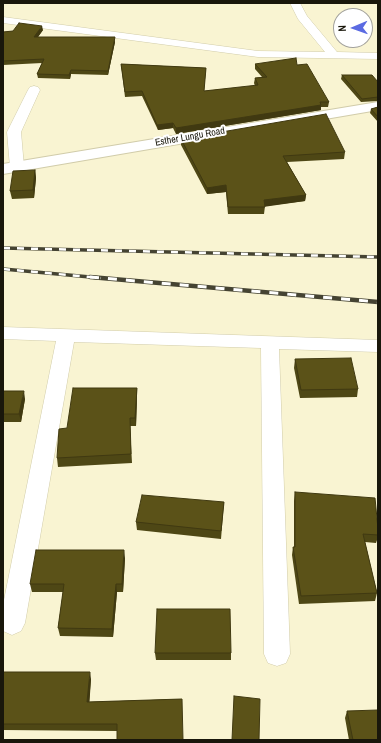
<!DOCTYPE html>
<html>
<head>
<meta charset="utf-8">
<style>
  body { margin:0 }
  #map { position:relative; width:381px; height:743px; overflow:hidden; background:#f9f4d2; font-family:"Archivo Narrow",sans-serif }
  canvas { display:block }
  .frame { position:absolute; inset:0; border:4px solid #19170b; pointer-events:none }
  .north { position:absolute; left:333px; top:8px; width:40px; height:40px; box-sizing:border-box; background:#fff; border:1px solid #a3a29d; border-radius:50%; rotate:268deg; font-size:11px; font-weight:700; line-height:16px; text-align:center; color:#19170b }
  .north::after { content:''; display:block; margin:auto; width:14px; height:18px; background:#5b6be2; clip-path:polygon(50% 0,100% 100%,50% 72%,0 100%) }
</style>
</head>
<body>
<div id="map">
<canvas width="381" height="743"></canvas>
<div class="frame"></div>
<div class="north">N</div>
</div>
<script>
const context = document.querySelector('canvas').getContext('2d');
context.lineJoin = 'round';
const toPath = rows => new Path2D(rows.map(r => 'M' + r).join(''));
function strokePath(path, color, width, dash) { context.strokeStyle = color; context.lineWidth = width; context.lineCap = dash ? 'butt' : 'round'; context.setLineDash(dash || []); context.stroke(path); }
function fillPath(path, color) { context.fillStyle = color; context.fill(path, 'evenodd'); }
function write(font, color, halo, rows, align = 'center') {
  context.font = font + ' "Archivo Narrow",sans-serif'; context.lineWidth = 4; context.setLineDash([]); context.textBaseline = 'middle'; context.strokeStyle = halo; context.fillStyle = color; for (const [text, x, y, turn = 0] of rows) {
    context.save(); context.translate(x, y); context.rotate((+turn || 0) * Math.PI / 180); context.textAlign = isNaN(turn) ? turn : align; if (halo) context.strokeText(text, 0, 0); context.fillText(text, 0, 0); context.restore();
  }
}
const street = toPath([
  [290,3,300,3,307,16,337,52,378,53,378,59,258,57,3,23,3,17,258,51,325,52,298,19,290,3],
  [34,86,38,87,40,90,21,132,24,167,22,170,17,171,12,170,10,167,7,132,28,90,30,87,34,86],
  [3,327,378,340,378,352,279,349,290,654,286,663,277,666,268,663,264,654,261,348,74,342,25,623,21,631,12,635,3,631,3,605,56,341,3,339,3,327]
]);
const secondary = toPath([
  [378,102,378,110,3,174,3,164,378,102]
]);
strokePath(street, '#d1ccaa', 1);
strokePath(secondary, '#d1ccaa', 2);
fillPath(street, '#fff');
fillPath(secondary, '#fff');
const railFar1 = toPath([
  [3,248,378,257],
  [3,269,101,278]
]);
const rail = toPath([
  [90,277,378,302]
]);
strokePath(railFar1, '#454332', 3.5);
strokePath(rail, '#454332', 4.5);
strokePath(railFar1, '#fff', 2.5, [7]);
strokePath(rail, '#fff', 3, [9]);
fillPath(toPath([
  [43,30,38,37,115,42,108,75,71,74,70,79,38,78,37,74,42,63,3,65,3,32],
  [121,64,206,68,204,91,255,86,254,83,255,78,262,77,255,69,255,64,297,65,329,102,328,107,321,107,321,110,176,134,173,128,158,130,142,96,125,97],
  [342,75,378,82,378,101,361,102,341,79],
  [378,107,378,122,370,113,371,109],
  [181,139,345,152,344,159,287,162,306,195,305,201,265,206,264,214,228,214,226,192,207,194,181,145],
  [35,170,36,178,34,198,12,199,10,191],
  [295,359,358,389,357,397,300,398,294,368],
  [137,388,137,397,136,426,130,426,132,463,58,467,57,458],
  [3,391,25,399,21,422,3,422],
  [295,492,378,529,378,537,376,543,365,542,377,593,375,601,299,604,292,555,293,547,294,547,294,501],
  [224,502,221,539,137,530,136,522],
  [125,558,123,592,117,592,113,637,60,636,58,628,63,592,32,592,30,584],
  [155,653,231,653,231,660,156,660],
  [3,672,91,679,89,702,182,699,117,731,3,730],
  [347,711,378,740,349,740,345,718]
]), '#4e4715');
fillPath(toPath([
  [42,26,43,30,35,41,34,37],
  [115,37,115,42,108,75,108,71],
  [71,70,71,74,70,79,69,75],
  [321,105,321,110,176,134,176,128],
  [173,123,173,128,158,130,157,125],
  [35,170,36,178,34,198,33,190],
  [226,185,226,192,207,194,207,188],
  [306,195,305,201,263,207,264,200],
  [137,388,137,397,136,426,135,418],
  [24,391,25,399,21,422,19,414],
  [124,550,125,558,123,592,122,584],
  [116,584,117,592,113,637,112,629],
  [90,672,91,679,89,709,87,702]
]), '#403911');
const building = toPath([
  [19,23,42,26,34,37,115,37,108,71,71,70,69,75,37,74,44,59,3,61,3,32,13,31,19,23],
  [296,58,297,65,307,64,329,102,320,102,321,105,176,128,173,123,157,125,142,91,125,92,121,64,206,68,204,91,258,85,255,78,267,77,255,64,296,58],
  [342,75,372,75,378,82,378,97,362,99,342,75],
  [378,107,378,117,371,109,378,107],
  [326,114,345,152,283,156,306,195,264,200,265,207,228,207,226,185,207,188,181,139,326,114],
  [35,170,33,190,10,191,13,171,35,170],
  [351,358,358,389,301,390,295,359,351,358],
  [73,388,137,388,135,418,130,418,131,454,57,458,59,429,67,428,73,388],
  [3,391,24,391,19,414,3,414,3,391],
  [295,492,375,498,378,529,378,535,363,534,377,593,301,596,293,547,295,547,295,492],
  [142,495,224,502,221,531,136,522,142,495],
  [36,550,124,550,122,584,116,584,112,629,58,628,64,584,30,584,36,550],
  [157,609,230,609,231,653,155,653,157,609],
  [3,672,90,672,87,702,182,699,183,740,117,740,117,724,3,724,3,672],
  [234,696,260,699,259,740,232,740,234,696],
  [378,710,378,740,353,740,347,711,378,710]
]);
fillPath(building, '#5b5218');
strokePath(building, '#403911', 1);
write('10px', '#19170b', '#fff', [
  ["Esther Lungu Road",190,137,-10]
]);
</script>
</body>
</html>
